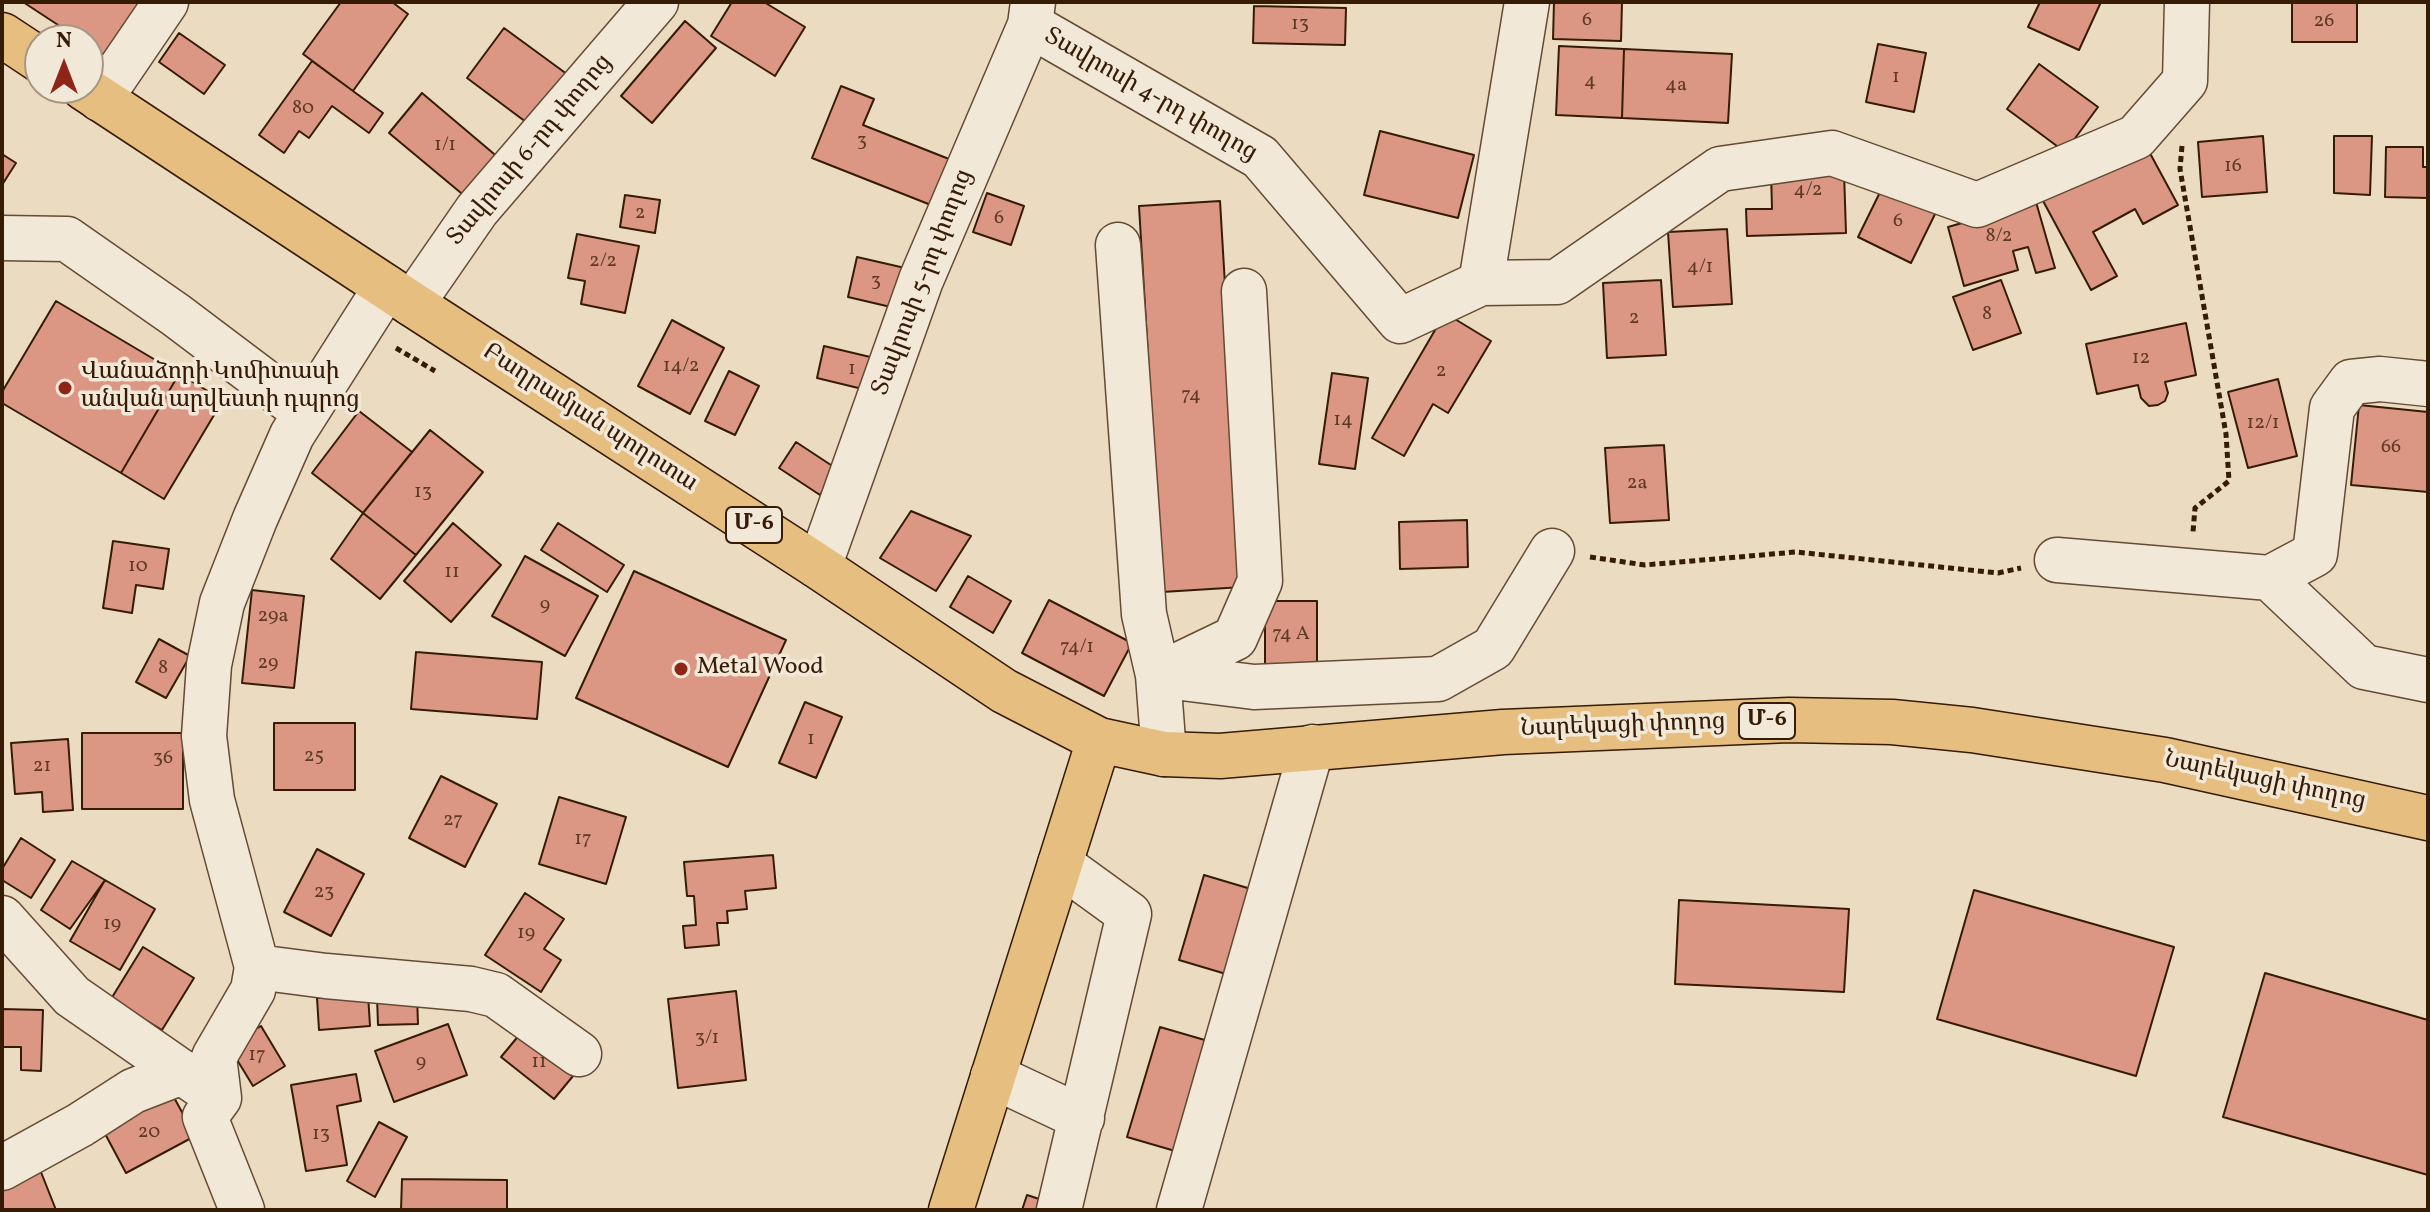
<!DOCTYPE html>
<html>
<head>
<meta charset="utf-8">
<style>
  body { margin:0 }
  #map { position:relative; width:2430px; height:1212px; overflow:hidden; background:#ebdbc1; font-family:Vollkorn,serif }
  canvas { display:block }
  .frame { position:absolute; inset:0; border:4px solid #361b05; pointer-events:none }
  .north { position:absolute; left:24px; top:24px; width:80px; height:80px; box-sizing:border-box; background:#f2e8d7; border:2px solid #a79683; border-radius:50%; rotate:0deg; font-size:22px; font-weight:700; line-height:32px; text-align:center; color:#361b05 }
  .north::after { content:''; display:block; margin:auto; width:28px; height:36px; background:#8f2418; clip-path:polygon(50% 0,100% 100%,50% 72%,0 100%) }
</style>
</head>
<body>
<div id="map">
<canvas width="2430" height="1212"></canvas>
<div class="frame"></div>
<div class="north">N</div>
</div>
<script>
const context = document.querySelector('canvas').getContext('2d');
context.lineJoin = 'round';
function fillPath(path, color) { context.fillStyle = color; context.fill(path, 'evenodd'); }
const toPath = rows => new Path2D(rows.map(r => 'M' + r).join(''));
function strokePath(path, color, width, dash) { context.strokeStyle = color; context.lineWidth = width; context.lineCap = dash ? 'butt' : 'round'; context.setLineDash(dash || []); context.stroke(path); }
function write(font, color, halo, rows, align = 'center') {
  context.font = font + ' Vollkorn,"Noto Serif Armenian",serif'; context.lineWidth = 7; context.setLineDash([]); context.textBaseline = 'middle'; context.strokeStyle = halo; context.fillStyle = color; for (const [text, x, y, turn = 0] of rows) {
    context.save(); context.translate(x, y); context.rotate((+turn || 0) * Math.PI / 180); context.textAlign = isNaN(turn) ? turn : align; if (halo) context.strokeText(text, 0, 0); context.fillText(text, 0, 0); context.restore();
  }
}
const building = toPath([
  [23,2,149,2,111,59,88,45,88,40,81,40,23,2],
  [341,2,392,2,408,14,353,91,303,54,341,2],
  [732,2,764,2,805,27,775,76,711,36,732,2],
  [1554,2,1622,2,1621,41,1553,39,1554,2],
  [2040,2,2101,2,2079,50,2028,27,2040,2],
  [2292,2,2357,2,2357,42,2292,42,2292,2],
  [1254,6,1346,8,1345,45,1253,43,1254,6],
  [685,21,716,48,652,123,621,96,685,21],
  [504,28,575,80,538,131,467,78,504,28],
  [179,33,225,65,204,94,159,62,179,33],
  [1878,44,1926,53,1914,112,1866,102,1878,44],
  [1559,46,1624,49,1622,118,1556,115,1559,46],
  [1624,49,1732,54,1728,123,1622,118,1624,49],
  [312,61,383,113,369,133,332,106,309,138,299,131,284,153,259,135,312,61],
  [2039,64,2098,107,2065,152,2007,109,2039,64],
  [841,86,874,99,863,125,954,161,936,207,812,158,841,86],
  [422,93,500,159,467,198,389,133,422,93],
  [1380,131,1474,155,1458,218,1364,195,1380,131],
  [2263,136,2267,192,2202,197,2198,142,2263,136],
  [2334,136,2372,136,2370,195,2334,193,2334,136],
  [2145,144,2178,205,2143,224,2135,209,2093,232,2117,276,2091,290,2042,199,2145,144],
  [2386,147,2423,147,2423,167,2428,167,2428,198,2385,197,2386,147],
  [2,154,16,163,2,185,2,154],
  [1844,172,1846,233,1747,236,1746,209,1772,209,1771,173,1844,172],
  [1885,182,1938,208,1911,263,1858,237,1885,182],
  [987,193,1024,206,1011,245,973,232,987,193],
  [625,195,660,200,655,233,620,227,625,195],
  [1220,201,1243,587,1162,592,1139,206,1220,201],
  [2036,202,2055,268,2036,273,2028,247,2013,251,2018,270,1964,286,1948,227,2036,202],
  [1727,229,1732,304,1673,307,1668,232,1727,229],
  [577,234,639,246,625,313,581,304,585,281,568,278,577,234],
  [857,257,905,268,895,308,848,297,857,257],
  [1661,280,1666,355,1607,358,1603,283,1661,280],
  [2001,280,2021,333,1973,350,1953,297,2001,280],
  [56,301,179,374,121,473,2,403,2,392,56,301],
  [1445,313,1491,341,1448,413,1433,404,1404,456,1372,438,1445,313],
  [672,320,724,348,690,414,638,386,672,320],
  [2186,323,2196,375,2165,382,2168,393,2165,401,2158,405,2149,406,2141,398,2138,385,2097,394,2086,344,2186,323],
  [824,346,887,361,879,393,817,378,824,346],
  [729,371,759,386,735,435,705,421,729,371],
  [1332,373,1368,378,1355,469,1319,464,1332,373],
  [179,374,223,400,164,499,121,473,179,374],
  [2278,379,2297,456,2248,468,2228,392,2278,379],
  [2359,405,2428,412,2428,492,2351,485,2359,405],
  [359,411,412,452,363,513,312,473,359,411],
  [430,430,483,472,416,555,363,513,430,430],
  [796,442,837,469,820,495,779,468,796,442],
  [1664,445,1669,520,1610,523,1605,448,1664,445],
  [911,511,971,536,936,591,880,558,911,511],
  [363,513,416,555,380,599,331,559,363,513],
  [1467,520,1468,567,1400,569,1399,522,1467,520],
  [453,523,501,565,451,622,404,581,453,523],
  [558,523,624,565,607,592,541,550,558,523],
  [113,541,169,549,163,589,136,585,132,613,103,608,113,541],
  [525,556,598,596,565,656,492,616,525,556],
  [634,571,786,640,728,767,576,698,634,571],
  [968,576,1011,601,993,633,950,607,968,576],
  [252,590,304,596,294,688,242,683,252,590],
  [1049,600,1132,643,1104,696,1022,653,1049,600],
  [1265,601,1317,601,1317,668,1265,668,1265,601],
  [159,639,190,656,166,698,136,682,159,639],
  [416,652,542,662,537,719,411,709,416,652],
  [805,702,842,717,816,778,779,763,805,702],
  [274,723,355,723,355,790,274,790,274,723],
  [82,733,183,733,183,809,82,809,82,733],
  [68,739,73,810,43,812,42,792,15,794,11,743,68,739],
  [441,776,497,804,465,867,409,838,441,776],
  [559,797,626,817,606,884,539,864,559,797],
  [21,838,55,860,31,898,2,880,2,869,21,838],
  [317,849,364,874,331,936,284,912,317,849],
  [773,855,776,888,745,891,747,909,727,911,728,923,717,923,719,945,685,948,683,926,696,925,694,896,687,896,684,862,773,855],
  [72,861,105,880,70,929,41,910,72,861],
  [1204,875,1251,889,1226,974,1179,960,1204,875],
  [105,880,155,909,120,970,70,941,105,880],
  [1974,890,2174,947,2136,1076,1937,1019,1974,890],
  [525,893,564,919,544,949,561,960,541,992,485,955,525,893],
  [1679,900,1849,909,1844,992,1675,984,1679,900],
  [143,947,194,978,162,1030,111,999,143,947],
  [2265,973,2428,1020,2428,1175,2223,1117,2265,973],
  [736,991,746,1080,678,1088,668,999,736,991],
  [368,994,370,1026,319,1030,317,998,368,994],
  [417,995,418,1024,378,1025,377,997,417,995],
  [2,1009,43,1010,41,1071,21,1070,21,1047,2,1047,2,1009],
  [448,1024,467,1075,394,1102,375,1051,448,1024],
  [261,1026,285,1066,253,1086,228,1045,261,1026],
  [1160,1027,1215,1043,1182,1153,1127,1137,1160,1027],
  [525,1028,578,1070,554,1099,501,1057,525,1028],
  [356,1074,361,1101,337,1106,347,1165,306,1171,291,1085,356,1074],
  [171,1092,195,1136,126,1173,103,1130,171,1092],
  [379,1122,407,1137,375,1197,347,1181,379,1122],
  [37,1162,56,1210,2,1210,2,1176,37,1162],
  [402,1179,507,1180,507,1210,401,1210,402,1179],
  [1027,1195,1073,1210,1022,1210,1027,1195]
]);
fillPath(building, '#db9783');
strokePath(building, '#361b05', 2);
const minor = toPath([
  [1030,25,1260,157,1400,321,1481,283,1557,282,1720,169,1832,153,1977,205,2136,137,2185,81,2187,2],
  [100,99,166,2],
  [2,238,67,239,176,315,306,413],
  [1118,245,1144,614,1158,675,1164,754],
  [1481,283,1527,2],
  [1244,291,1260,581,1235,638,1158,675,1254,687,1438,679,1493,648,1552,551],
  [412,304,477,210,656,2],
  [2057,560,2270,578,2364,667,2428,680],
  [816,565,825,550,921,280,1030,25,1033,2],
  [2270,578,2315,554,2332,408,2351,382,2380,379,2428,384],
  [2,918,72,996,219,1098],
  [257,967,326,976,471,989,496,995,579,1054],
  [993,1076,1082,1118],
  [219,1098,214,1057,253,990,257,967,212,800,204,736,209,665,222,603,255,519,292,435,386,287],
  [219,1098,205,1117,242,1210],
  [2,1168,80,1125,133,1091,182,1072],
  [1059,1210,1129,914,1060,864],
  [1179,1210,1312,747]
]);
const major = toPath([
  [951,1210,1099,740]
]);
const highway = toPath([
  [2,35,40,60],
  [84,88,412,304,816,565,1004,691,1099,740,1164,754,1220,756,1503,732,1789,720,1892,722,1972,730,2165,760,2428,818]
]);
strokePath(minor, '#634b34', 47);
strokePath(major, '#361b05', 47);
strokePath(highway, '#361b05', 47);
strokePath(toPath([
  [2182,146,2180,169,2226,434,2229,481,2195,508,2193,532],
  [396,348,435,371],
  [1590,557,1645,565,1796,552,1998,573,2021,568]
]), '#361b05', 5, [6, 4]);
strokePath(minor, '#f2e8d7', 44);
strokePath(major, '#e6be80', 44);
strokePath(highway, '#e6be80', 44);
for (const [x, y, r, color] of [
  [65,388,8,"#8f2418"],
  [681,669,8,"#8f2418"]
]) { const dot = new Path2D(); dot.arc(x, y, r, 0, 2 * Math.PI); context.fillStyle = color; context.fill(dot); strokePath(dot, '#f2e8d7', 3); }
write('20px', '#5f3a24', null, [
  ["6",1587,21],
  ["26",2324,22],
  ["13",1300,25],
  ["1",1896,78],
  ["4",1590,82],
  ["4a",1676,86],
  ["80",303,109],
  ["3",862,142],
  ["1/1",445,146],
  ["16",2233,167],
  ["4/2",1808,191],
  ["2",640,214],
  ["6",999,219],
  ["6",1898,222],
  ["8/2",1999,237],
  ["2/2",603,262],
  ["4/1",1700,268],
  ["3",876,282],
  ["8",1987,315],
  ["2",1634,319],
  ["12",2141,359],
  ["14/2",681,367],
  ["1",852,370],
  ["2",1441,372],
  ["74",1191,396],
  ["14",1343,421],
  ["12/1",2263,424],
  ["66",2391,448],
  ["2a",1637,484],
  ["13",423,493],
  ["10",138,567],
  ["11",452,573],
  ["9",545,606],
  ["29a",273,617],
  ["74 A",1291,635],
  ["74/1",1077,648],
  ["29",268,664],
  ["8",163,669],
  ["1",811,740],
  ["25",314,757],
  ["36",163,759],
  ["21",42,767],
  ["27",453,821],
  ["17",583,840],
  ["23",324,893],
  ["19",112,925],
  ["19",526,934],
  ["3/1",707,1039],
  ["17",257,1056],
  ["9",421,1063],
  ["11",539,1063],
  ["20",149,1133],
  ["13",321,1135]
]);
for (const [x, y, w] of [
  [754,525,56],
  [1767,721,56]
]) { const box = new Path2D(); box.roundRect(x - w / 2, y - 18, w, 36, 6); context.fillStyle = '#f2e8d7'; context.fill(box); strokePath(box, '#361b05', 2); }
write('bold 22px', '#361b05', null, [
  ["Մ-6",754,525],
  ["Մ-6",1767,721]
]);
write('24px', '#361b05', '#f2e8d7', [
  ["Տավրոսի 4-րդ փողոց",1150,96,30],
  ["Տավրոսի 6-րդ փողոց",531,151,-50],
  ["Տավրոսի 5-րդ փողոց",924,283,-69],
  ["Բաղրամյան պողոտա",589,419,33],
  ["Նարեկացի փողոց",1623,727,-2],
  ["Նարեկացի փողոց",2265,782,12]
]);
write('24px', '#361b05', '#f2e8d7', [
  ["Վանաձորի Կոմիտասի",81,374],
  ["անվան արվեստի դպրոց",81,402],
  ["Metal Wood",697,669]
], 'left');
</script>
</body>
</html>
